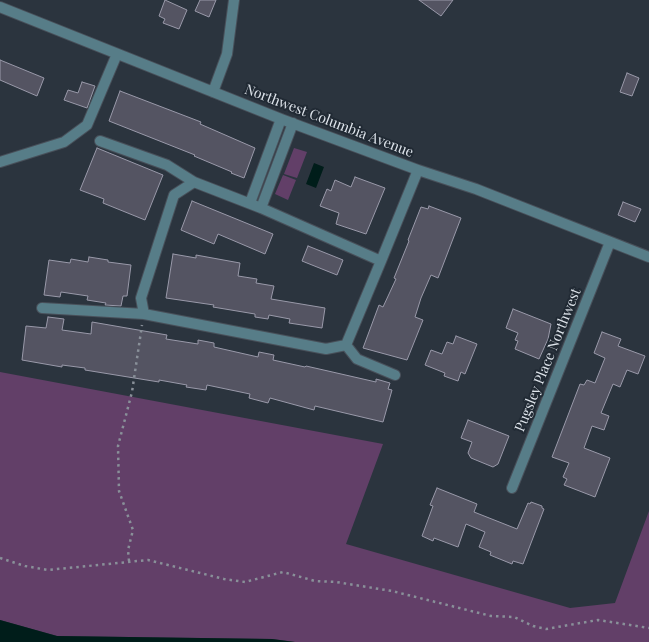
<!DOCTYPE html>
<html>
<head>
<meta charset="utf-8">
<style>
  body { margin:0 }
  canvas { display:block; background:#2b343e }
</style>
</head>
<body>
<canvas width="649" height="642"></canvas>
<script>
const context = document.querySelector('canvas').getContext('2d');
context.lineJoin = 'round';
function fillPath(path, color) { context.fillStyle = color; context.fill(path, 'evenodd'); }
const toPath = rows => new Path2D(rows.map(r => 'M' + r).join(''));
function strokePath(path, color, width, dash) { context.strokeStyle = color; context.lineWidth = width; context.lineCap = dash ? 'butt' : 'round'; context.setLineDash(dash || []); context.stroke(path); }
function write(font, color, halo, rows, align = 'center') {
  context.font = font + ' "Playfair Display",serif'; context.lineWidth = 4; context.setLineDash([]); context.textBaseline = 'middle'; context.strokeStyle = halo; context.fillStyle = color; for (const [text, x, y, turn = 0] of rows) {
    context.save(); context.translate(x, y); context.rotate((+turn || 0) * Math.PI / 180); context.textAlign = isNaN(turn) ? turn : align; if (halo) context.strokeText(text, 0, 0); context.fillText(text, 0, 0); context.restore();
  }
}
fillPath(toPath([
  [294,148,307,152,297,178,284,174],
  [283,175,296,180,288,200,275,194],
  [0,372,383,444,346,544,570,608,615,603,649,511,649,642,295,642,272,639,57,636,0,620]
]), '#623f68');
fillPath(toPath([
  [314,163,324,167,316,188,306,184],
  [0,620,57,636,272,639,295,642,0,642]
]), '#001d1a');
const building = toPath([
  [165,0,187,10,179,29,163,23,165,19,159,16,165,0],
  [200,0,216,0,209,17,195,11,200,0],
  [419,0,453,0,441,16,419,0],
  [0,60,44,78,37,96,0,80,0,60],
  [627,73,639,78,632,96,620,92,627,73],
  [82,82,95,86,87,108,64,100,68,90,78,93,82,82],
  [120,91,201,122,200,124,255,148,244,178,231,173,232,172,194,156,195,155,109,121,120,91],
  [97,148,163,175,145,220,103,203,104,199,80,190,97,148],
  [355,177,385,188,366,234,336,224,339,213,320,206,327,189,331,191,335,180,351,187,355,177],
  [192,201,273,234,265,254,218,234,214,244,181,230,192,201],
  [623,202,641,209,635,222,618,215,623,202],
  [429,206,461,218,438,278,431,275,421,298,415,317,423,320,407,360,363,348,379,305,383,307,396,279,394,278,409,241,408,240,421,207,428,209,429,206],
  [308,246,343,260,337,275,302,261,308,246],
  [173,254,196,258,196,255,240,263,238,276,257,279,256,283,274,286,271,299,325,308,322,328,289,323,290,319,269,315,268,319,255,317,255,314,213,307,214,305,166,298,173,254],
  [89,257,108,260,108,262,131,265,127,296,123,296,121,306,105,305,106,303,87,300,88,296,61,292,60,297,44,295,49,260,70,263,71,259,88,262,89,257],
  [513,309,551,324,548,339,539,359,515,349,518,341,515,340,518,333,506,328,513,309],
  [48,317,64,319,62,330,91,334,92,322,167,335,166,339,198,344,198,340,214,343,214,347,258,357,259,352,274,355,273,360,305,367,306,366,328,371,376,382,376,379,390,383,388,389,392,390,383,422,315,406,314,410,270,398,268,403,249,398,250,394,207,385,206,390,186,387,187,385,159,380,159,382,85,370,85,368,62,365,62,367,22,360,26,326,46,328,48,317],
  [602,332,621,339,618,346,645,356,638,374,627,370,620,387,613,384,601,413,609,416,604,430,592,426,584,448,610,458,595,497,564,485,567,479,563,477,569,463,552,457,580,384,584,385,587,380,595,383,605,358,594,353,602,332],
  [456,336,477,344,465,374,461,372,458,381,444,376,445,373,425,365,431,350,442,354,447,342,453,344,456,336],
  [468,420,509,436,498,464,493,467,471,458,468,453,472,442,461,438,468,420],
  [437,488,477,504,474,512,517,529,528,503,530,504,531,502,542,506,542,508,544,509,523,564,513,561,512,564,490,555,491,552,479,547,485,532,466,524,458,547,434,538,433,541,422,536,433,506,430,505,437,488]
]);
fillPath(building, '#545462');
strokePath(building, '#9999a9', 1);
const street = toPath([
  [0,7,281,119,418,170,476,189,649,257],
  [213,92,227,54,234,0],
  [100,141,167,165,194,182],
  [0,162,64,142,87,125,117,54],
  [250,203,281,119],
  [261,208,293,123],
  [381,261,261,208,194,182,174,195,141,298,144,314,326,349,346,345,381,261,418,170],
  [42,308,144,314],
  [346,345,357,359,395,375],
  [512,488,610,242]
]);
strokePath(street, '#48505a', 12);
strokePath(toPath([
  [0,558,25,566,48,570,148,560,224,579,245,582,283,572,315,581,336,582,392,591,491,616,514,617,533,626,546,629,598,620,649,628],
  [129,561,128,550,133,530,119,491,118,446,132,392,142,325]
]), '#899099', 2.5, [2.5, 4]);
strokePath(street, '#577d88', 10);
write('14px', '#dfe5ec', '#212a34', [
  ["Northwest Columbia Avenue",329,121,21],
  ["Pugsley Place Northwest",548,360,-68]
]);
</script>
</body>
</html>
